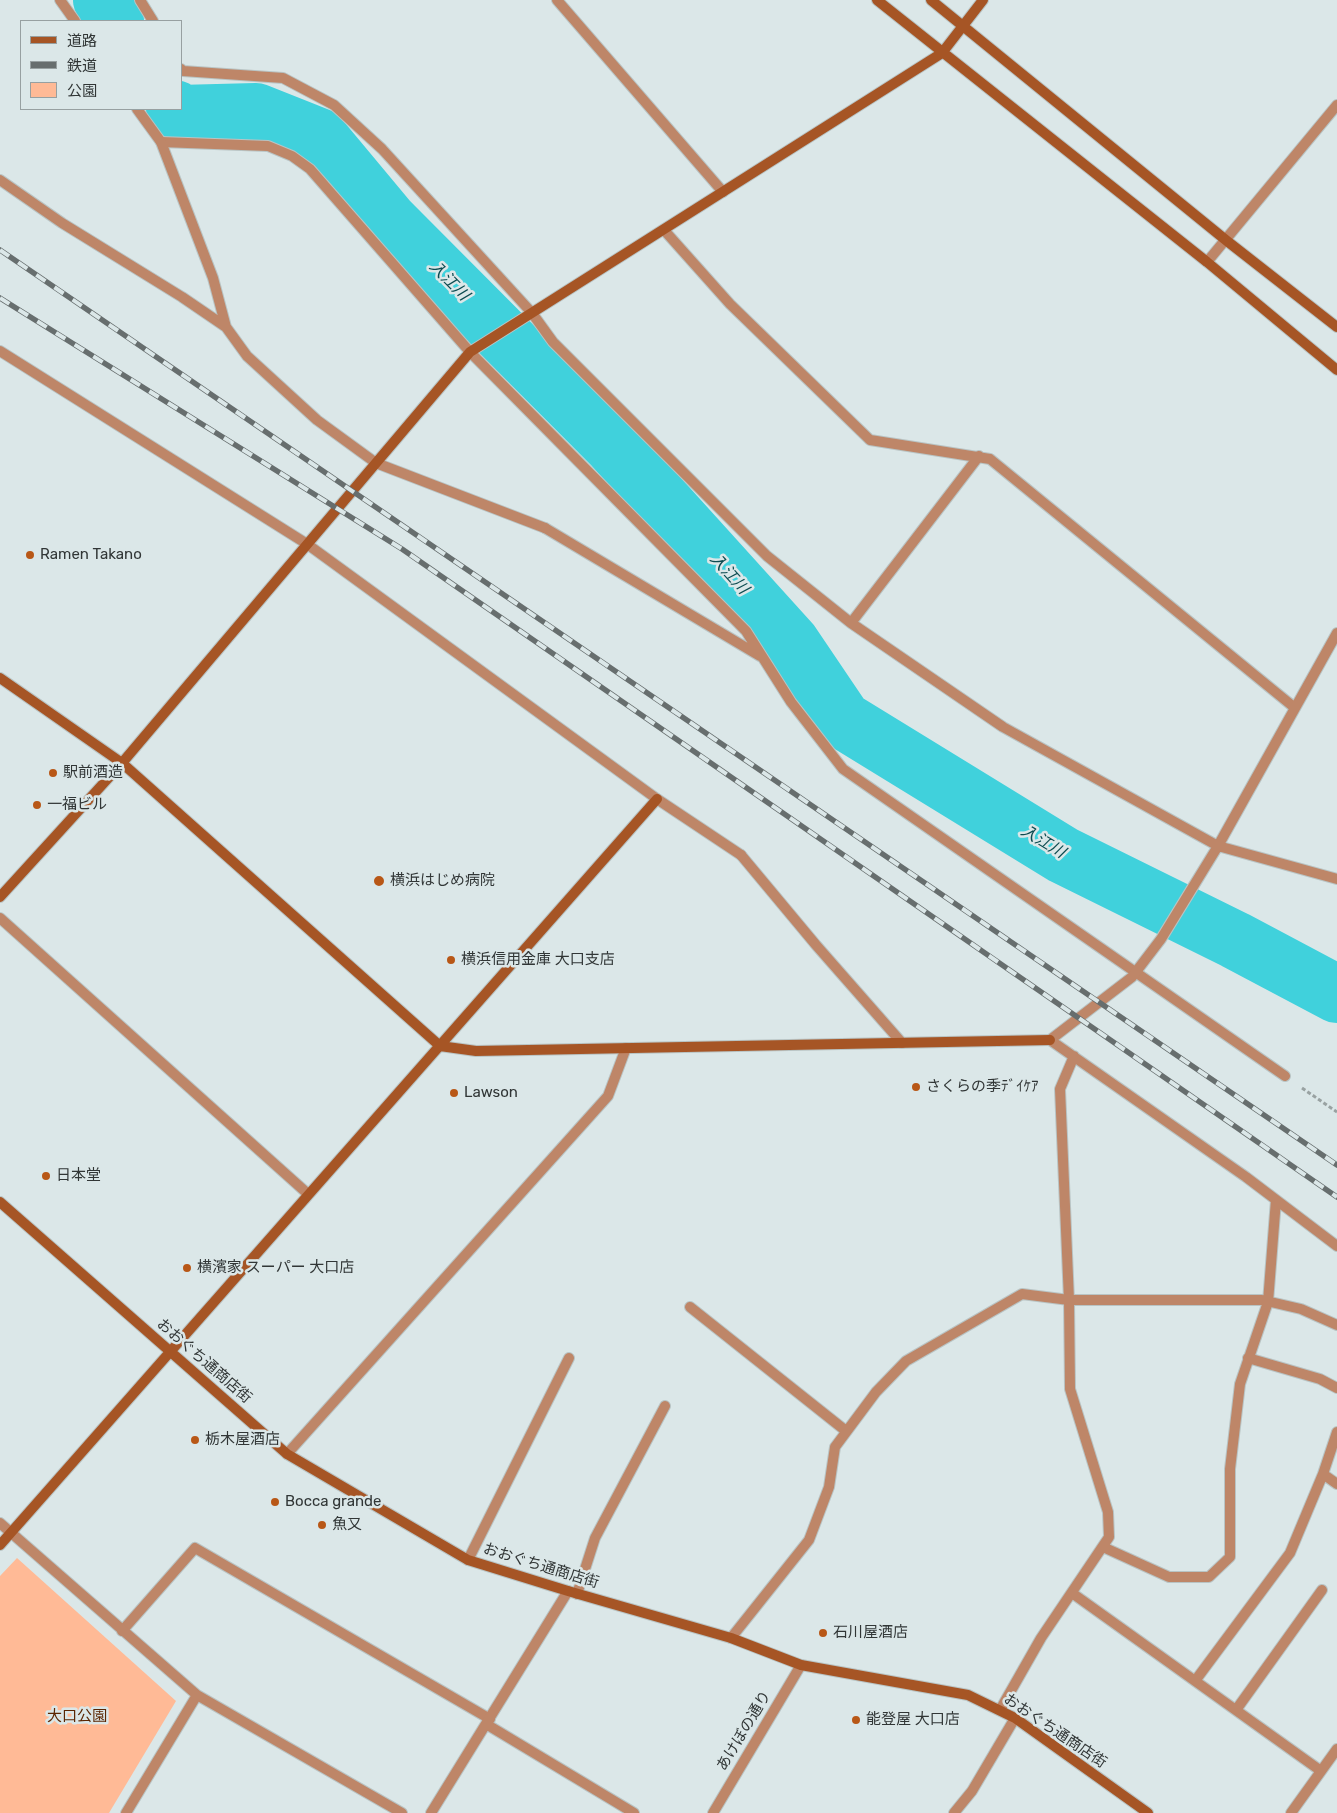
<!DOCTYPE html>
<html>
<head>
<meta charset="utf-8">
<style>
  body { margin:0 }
  #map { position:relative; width:1337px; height:1813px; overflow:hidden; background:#dbe7e8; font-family:Rubik,"Noto Sans JP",sans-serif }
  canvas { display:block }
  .legend { position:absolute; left:20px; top:20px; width:162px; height:90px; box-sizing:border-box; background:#dbe7e8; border:1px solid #97a0a1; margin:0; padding:6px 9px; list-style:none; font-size:15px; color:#313636 }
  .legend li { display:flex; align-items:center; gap:10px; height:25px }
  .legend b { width:25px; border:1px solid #97a0a1 }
</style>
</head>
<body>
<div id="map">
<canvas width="1337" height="1813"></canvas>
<ul class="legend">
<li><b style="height:6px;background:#a65525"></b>道路</li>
<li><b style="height:6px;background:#676e6e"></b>鉄道</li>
<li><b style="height:14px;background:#ffba96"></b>公園</li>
</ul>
</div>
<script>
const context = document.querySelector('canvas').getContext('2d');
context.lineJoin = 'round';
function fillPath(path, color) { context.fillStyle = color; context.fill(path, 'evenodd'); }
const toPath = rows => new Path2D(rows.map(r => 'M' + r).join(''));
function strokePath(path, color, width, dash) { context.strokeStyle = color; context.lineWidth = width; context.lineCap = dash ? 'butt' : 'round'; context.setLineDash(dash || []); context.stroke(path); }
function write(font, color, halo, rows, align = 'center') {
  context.font = font + ' Rubik,"Noto Sans JP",sans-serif'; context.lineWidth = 5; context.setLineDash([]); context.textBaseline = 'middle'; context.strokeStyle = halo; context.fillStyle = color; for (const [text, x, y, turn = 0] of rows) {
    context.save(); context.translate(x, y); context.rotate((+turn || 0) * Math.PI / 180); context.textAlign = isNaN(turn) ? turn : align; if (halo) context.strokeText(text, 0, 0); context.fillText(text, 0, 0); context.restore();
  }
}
fillPath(toPath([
  [17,1558,176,1701,109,1813,0,1813,0,1576]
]), '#ffba96');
strokePath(toPath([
  [102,0,115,21],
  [175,109,179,114,256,112,319,137,389,221,612,445,791,643,843,720,1063,855,1235,940,1337,994]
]), '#40d1dc', 58);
const lane = toPath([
  [161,142,268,146,292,156,310,169,470,352,746,631,791,702,843,769,1285,1076],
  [1207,262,1337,105],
  [545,528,760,656],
  [741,855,816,945,902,1043],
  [122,1631,195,1548,490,1719],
  [954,1813,972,1791,1015,1718]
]);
const street = toPath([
  [60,0,75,21],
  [140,0,153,21],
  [557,0,723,192],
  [181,69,183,71,283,78,334,105,382,149,532,313,553,342,767,556,851,623,1003,727,1218,846,1337,879],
  [137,109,161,142,213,278,226,327,247,356,317,420,376,463,545,528],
  [0,180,62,223,182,297,226,327],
  [664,230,730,304,870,440,990,459,1295,708],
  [0,351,307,544,657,799,741,855],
  [851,623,979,456],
  [1337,633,1218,846,1161,939,1132,977,1050,1040,1246,1177,1337,1246],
  [0,918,308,1194],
  [690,1307,846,1431],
  [1248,1358,1320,1379,1337,1388],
  [287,1454,608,1096,626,1048],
  [1323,1474,1337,1484],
  [0,1523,197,1695,402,1813],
  [1103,1547,1169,1577,1209,1577,1230,1557,1230,1469,1240,1384,1268,1302,1276,1200],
  [468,1560,569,1358],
  [1072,1593,1321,1771],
  [577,1594,595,1538,665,1406],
  [731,1638,809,1540,829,1487,835,1447,876,1392,906,1361,1022,1294,1069,1300,1262,1300,1301,1309,1337,1325],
  [1195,1681,1290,1553,1323,1474,1337,1432],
  [1000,1710,1041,1638,1109,1537,1108,1512,1070,1389,1069,1300,1060,1089,1074,1056],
  [1236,1710,1322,1590],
  [486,1724,634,1813],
  [126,1813,197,1695],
  [431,1813,568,1591],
  [713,1813,801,1665],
  [1291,1813,1337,1749]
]);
const secondary = toPath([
  [877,0,1207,262,1337,370],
  [931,0,1227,241,1337,327],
  [0,678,122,763,440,1046,476,1051,1050,1040],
  [0,897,122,763,470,352,942,53,983,0],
  [0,1202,287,1454,468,1560,568,1591,731,1638,801,1665,968,1695,1015,1718,1148,1813],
  [0,1545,657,799]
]);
strokePath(lane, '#b9c4c4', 12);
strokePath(street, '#b9c4c4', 12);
strokePath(secondary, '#b9c4c4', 12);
strokePath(toPath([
  [1302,1088,1337,1112]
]), '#99a2a2', 3, [4, 2.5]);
strokePath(lane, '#be8668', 10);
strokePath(street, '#be8668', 10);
strokePath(secondary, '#a65525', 10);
const rail = toPath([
  [0,250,1337,1165],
  [0,298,402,549,1337,1197]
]);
strokePath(rail, '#676e6e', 5.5);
strokePath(rail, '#dbe7e8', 4, [11]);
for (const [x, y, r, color] of [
  [30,555,5,"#b85716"],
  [53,773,5,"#b85716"],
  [37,805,5,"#b85716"],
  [379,881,6,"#b85716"],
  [451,960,5,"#b85716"],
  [916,1087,5,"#b85716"],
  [454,1093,5,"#b85716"],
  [46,1176,5,"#b85716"],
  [187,1268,5,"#b85716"],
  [195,1440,5,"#b85716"],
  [275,1502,5,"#b85716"],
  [322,1525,5,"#b85716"],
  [823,1633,5,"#b85716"],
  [856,1720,5,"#b85716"]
]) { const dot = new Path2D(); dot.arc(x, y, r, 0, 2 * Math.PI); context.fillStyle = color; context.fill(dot); strokePath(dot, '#dbe7e8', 2); }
write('15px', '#313636', '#dbe7e8', [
  ["Ramen Takano",40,555],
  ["駅前酒造",63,773],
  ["一福ビル",47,805],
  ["横浜はじめ病院",390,881],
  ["横浜信用金庫 大口支店",461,960],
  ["さくらの季ﾃﾞｲｹｱ",926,1087],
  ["Lawson",464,1093],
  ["日本堂",56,1176],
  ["横濱家 スーパー 大口店",197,1268],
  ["栃木屋酒店",205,1440],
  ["Bocca grande",285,1502],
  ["魚又",332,1525],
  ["石川屋酒店",833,1633],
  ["能登屋 大口店",866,1720]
], 'left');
write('15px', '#313636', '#dbe7e8', [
  ["おおぐち通商店街",204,1361,41],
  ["おおぐち通商店街",541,1566,17],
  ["あけぼの通り",744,1731,-59],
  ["おおぐち通商店街",1055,1731,34]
]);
write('15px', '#5b2602', '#dbe7e8', [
  ["大口公園",77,1717]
]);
write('italic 16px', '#0c4b50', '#dbe7e8', [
  ["入江川",449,281,45],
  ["入江川",729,574,48],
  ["入江川",1043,842,31]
]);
</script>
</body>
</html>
